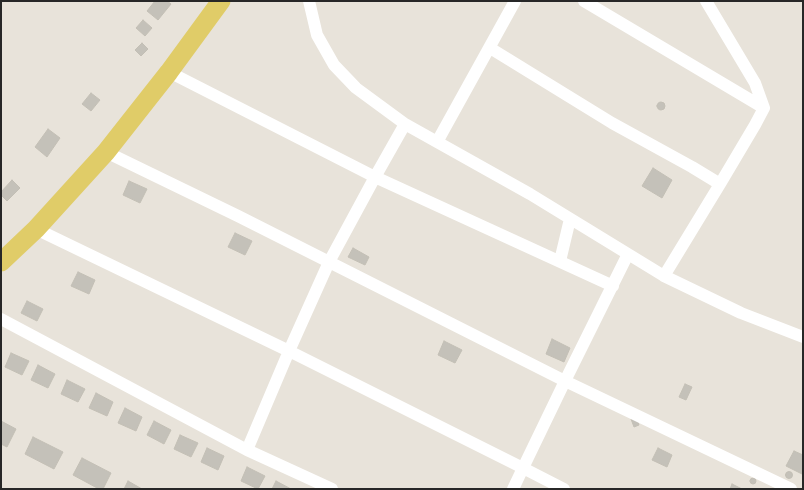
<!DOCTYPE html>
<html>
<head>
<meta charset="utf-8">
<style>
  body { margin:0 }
  #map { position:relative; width:804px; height:490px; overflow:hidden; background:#e8e3da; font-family:"Exo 2",sans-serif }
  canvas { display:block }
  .frame { position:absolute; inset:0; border:2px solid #272727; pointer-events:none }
</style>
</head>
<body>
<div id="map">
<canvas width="804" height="490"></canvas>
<div class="frame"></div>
</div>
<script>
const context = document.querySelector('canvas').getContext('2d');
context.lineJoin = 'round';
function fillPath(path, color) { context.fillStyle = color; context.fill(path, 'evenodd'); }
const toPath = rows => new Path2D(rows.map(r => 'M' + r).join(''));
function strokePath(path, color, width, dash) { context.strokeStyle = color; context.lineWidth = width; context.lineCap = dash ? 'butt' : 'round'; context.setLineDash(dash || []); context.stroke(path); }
const building = toPath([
  [155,1,167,1,171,4,158,20,147,11,155,1],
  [143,20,152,28,145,36,136,28,143,20],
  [142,43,148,49,141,56,135,50,142,43],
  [91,93,100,100,91,111,82,104,91,93],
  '657 106a4 4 0 1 1 8 0a4 4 0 1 1-8 0Z',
  [48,129,60,138,47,157,35,147,48,129],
  [653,168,672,180,662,198,642,186,653,168],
  [12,180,20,188,7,201,1,195,1,192,12,180],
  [129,181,147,189,140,203,123,195,129,181],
  [235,233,252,241,245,255,228,247,235,233],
  [353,248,369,257,365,265,348,257,353,248],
  [78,272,95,280,89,294,71,286,78,272],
  [27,301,43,309,37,321,21,313,27,301],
  [552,339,570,348,564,362,546,354,552,339],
  [444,341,462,350,455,363,438,355,444,341],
  [11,353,29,361,22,375,5,367,11,353],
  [38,365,55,374,48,388,31,380,38,365],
  [67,380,85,389,78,402,61,394,67,380],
  [685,384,692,387,686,400,679,397,685,384],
  [96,393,113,402,107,416,89,408,96,393],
  [125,408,142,417,136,431,118,423,125,408],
  [636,417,639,425,634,427,631,419,636,417],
  [1,421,16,429,7,447,1,444,1,421],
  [154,421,171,430,164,444,147,435,154,421],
  [180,435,198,443,191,457,174,449,180,435],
  [33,437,63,452,54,469,25,454,33,437],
  [207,448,224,456,218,470,201,462,207,448],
  [658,448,672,455,667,467,652,460,658,448],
  [794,451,803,455,802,474,786,466,794,451],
  [82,458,111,473,103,489,99,489,73,475,82,458],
  [247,467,265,476,258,489,241,481,247,467],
  '785.5 475a3.5 3.5 0 1 1 7 0a3.5 3.5 0 1 1-7 0Z',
  '750 481a3 3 0 1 1 6 0a3 3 0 1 1-6 0Z',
  [128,481,142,489,124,489,128,481],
  [276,481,291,489,272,489,276,481],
  [732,484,742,489,730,489,732,484]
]);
fillPath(building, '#c4c1b9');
strokePath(building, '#c3bfb5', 1);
strokePath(toPath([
  [309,1,317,35,334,65,356,88,405,124,530,194,664,276,741,313,803,337],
  [584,1,764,108],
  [706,1,755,83,764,108,755,125,720,184],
  [490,48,612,123,692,167,720,184,664,276],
  [169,72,375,177,613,286],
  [405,124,375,177,329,262,289,351,523,468,565,381,628,254],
  [437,142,515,1],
  [106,152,238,216,565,381,791,489],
  [36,229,289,351,247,450],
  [560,261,570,219],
  [1,319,247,450,332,489],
  [513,489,523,468,564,489]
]), '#fff', 12);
strokePath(toPath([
  [1,262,36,229,106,152,169,72,221,1]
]), '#e0cc68', 19);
</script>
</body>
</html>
